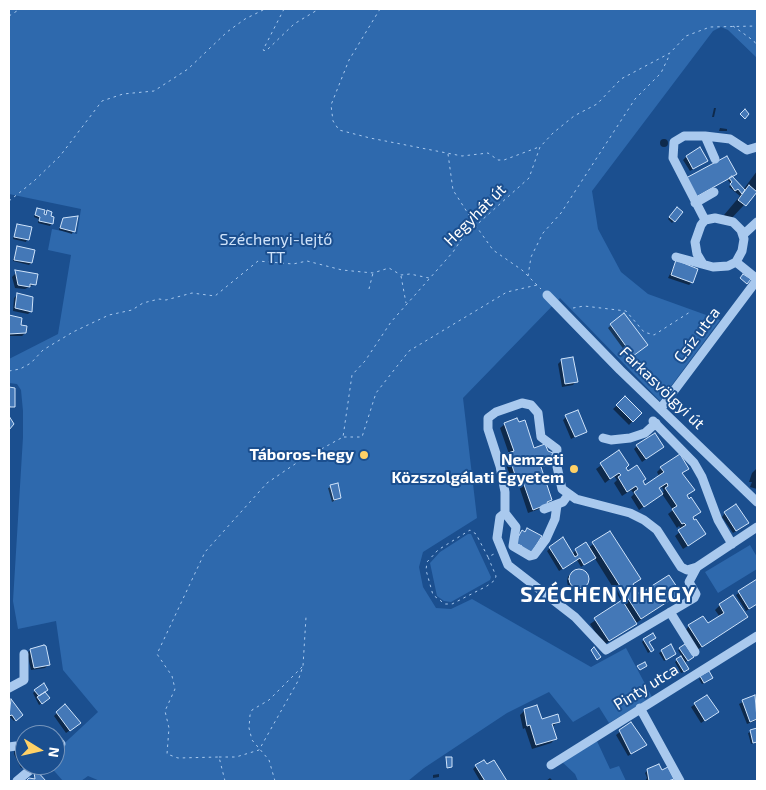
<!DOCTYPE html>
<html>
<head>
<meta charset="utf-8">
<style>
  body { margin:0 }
  #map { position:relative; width:766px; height:790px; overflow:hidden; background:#1b4f8f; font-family:"Exo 2",sans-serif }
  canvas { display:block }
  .frame { position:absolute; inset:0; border:10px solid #fff; pointer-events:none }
  .north { position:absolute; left:15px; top:725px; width:50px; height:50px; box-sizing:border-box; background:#1b4f8f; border:1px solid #7695bc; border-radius:50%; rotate:99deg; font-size:14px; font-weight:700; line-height:20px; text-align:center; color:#fff }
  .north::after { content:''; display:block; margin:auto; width:18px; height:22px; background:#ffd166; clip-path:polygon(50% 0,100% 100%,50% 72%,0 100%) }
</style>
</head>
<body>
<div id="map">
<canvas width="766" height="790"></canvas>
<div class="frame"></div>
<div class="north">N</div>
</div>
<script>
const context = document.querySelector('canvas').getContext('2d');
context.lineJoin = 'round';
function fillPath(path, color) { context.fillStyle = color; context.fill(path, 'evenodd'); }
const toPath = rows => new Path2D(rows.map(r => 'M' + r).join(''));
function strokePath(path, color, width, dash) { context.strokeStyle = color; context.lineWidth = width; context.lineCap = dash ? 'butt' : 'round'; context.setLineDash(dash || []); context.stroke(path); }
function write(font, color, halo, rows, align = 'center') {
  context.font = font + ' "Exo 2",sans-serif'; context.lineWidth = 4; context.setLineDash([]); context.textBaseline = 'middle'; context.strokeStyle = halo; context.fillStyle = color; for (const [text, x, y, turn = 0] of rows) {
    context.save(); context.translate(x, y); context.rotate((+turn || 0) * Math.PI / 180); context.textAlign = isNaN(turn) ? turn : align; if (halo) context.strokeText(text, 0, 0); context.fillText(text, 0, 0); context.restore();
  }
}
fillPath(toPath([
  [9,9,757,9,757,58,728,30,721,27,713,31,592,191,598,229,621,272,648,294,720,320,660,401,560,298,463,398,477,518,423,552,419,567,423,587,436,608,451,609,472,599,591,667,626,648,652,697,609,723,599,707,573,722,549,692,507,713,424,768,408,781,100,781,88,776,81,781,63,781,49,765,55,765,55,752,98,712,63,670,56,621,18,629,13,601,23,437,23,411,21,390,17,384,9,383,9,359,58,334,71,255,48,250,52,229,77,234,81,209,9,194],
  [468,534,471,534,491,577,490,580,451,602,444,601,437,596,430,563,440,552],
  [750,545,757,557,757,569,718,593,705,572],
  [596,739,610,769,619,766,626,781,578,781,575,774,561,761]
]), '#2e69ad');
fillPath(toPath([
  [714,108,716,108,714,117,712,117],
  [720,128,727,129,727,131,719,131],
  '660 143a4 4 0 1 1 8 0a4 4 0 1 1-8 0Z',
  [686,157,706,161,690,171,683,160],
  [757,171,757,191,730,220,724,215,740,196,729,187,731,184,727,179,731,176,743,190],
  [37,209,45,216,47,212,51,224,50,226,38,223,39,219,34,217],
  [677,209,681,212,672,223,668,219],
  [76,217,72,234,59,230,63,219],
  [18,225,30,228,26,242,13,239],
  [17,248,31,263,29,265,13,261],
  [676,262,692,282,689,285,668,278],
  [18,271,35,284,25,289,15,288,12,277],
  [17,295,31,311,28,314,13,311,14,298],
  [9,316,21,319,20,326,25,333,22,336,9,336],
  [611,325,643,348,630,358,608,328],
  [562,360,576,381,573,385,562,387,558,364],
  [625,398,640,413,629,425,613,409],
  [566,417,586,431,571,439,563,420],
  [505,424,534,449,549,458,550,463,540,469,551,500,542,508,528,513,518,483,513,484,504,459,509,454,500,428],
  [637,446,663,447,642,462,634,449],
  [619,452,628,473,645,486,659,476,657,472,661,468,688,468,681,474,694,490,686,496,699,512,692,518,700,538,683,549,675,536,682,530,679,526,677,528,668,514,673,510,662,494,639,510,631,497,634,494,631,490,622,496,614,483,617,480,614,476,605,483,596,469],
  [662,487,664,491,661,494,658,489],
  [757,468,757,489,750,487,752,482,749,482,752,473],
  [337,485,340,498,332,502,328,488],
  [725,513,744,526,733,533,722,517],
  [610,532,632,585,639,596,680,593,604,645,590,624,622,602,594,557,581,567,577,560,559,571,547,551,550,548,572,554,576,550,588,548],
  '567 581a10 10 0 1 1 20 0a10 10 0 1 1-20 0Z',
  [757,581,757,604,746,611,736,595],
  [720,605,746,617,697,650,685,631,689,626,708,625,720,617,715,610],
  [644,640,652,650,648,653,642,642],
  [670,646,675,654,664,661,659,653],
  [680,649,691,658,684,663,686,671,681,673,675,662,682,657,678,650],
  [31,650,49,664,45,668,31,670,27,653],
  [708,673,709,680,702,684,699,679],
  [35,691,46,700,39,705,33,693],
  [707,696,717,712,701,723,691,707],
  [754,696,757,704,757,720,747,724,739,704],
  [10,700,21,715,14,721,9,716],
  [525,710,541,721,559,721,552,727,556,738,551,743,532,749,525,728,523,729,520,715],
  [57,713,76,726,66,733,54,716],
  [630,724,645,745,628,756,616,735],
  [757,730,757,741,751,744,748,733],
  [15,746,26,765,21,768,14,754],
  [476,766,505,781,480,781,473,769],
  [648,770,661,772,672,778,669,781,645,781,647,778,645,773],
  [439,774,439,777,433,778,433,775],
  [550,778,553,781,546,781]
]), '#0007');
const building = toPath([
  [745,109,749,114,745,119,740,114,745,109],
  [700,147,708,161,693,169,686,156,700,147],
  [727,156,737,174,696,197,686,178,727,156],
  [732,176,745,190,742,194,738,189,735,191,730,184,732,182,729,178,732,176],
  [749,185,757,192,746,206,738,200,749,185],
  [677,207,683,212,675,222,669,217,677,207],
  [37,208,45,210,44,214,46,215,47,210,52,212,51,216,54,217,53,224,39,221,40,217,35,215,37,208],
  [78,216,75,232,60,228,63,218,78,216],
  [17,224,32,227,29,240,14,237,17,224],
  [17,246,35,250,32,263,14,260,17,246],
  [676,260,698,269,693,283,671,275,676,260],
  [15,270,38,274,36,285,30,284,30,287,18,285,15,270],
  [743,274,751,279,747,284,740,278,743,274],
  [17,293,33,297,32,312,15,308,17,293],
  [624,313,648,345,633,356,610,324,624,313],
  [9,315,22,318,21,325,27,326,26,333,9,334,9,315],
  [573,357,578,382,565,384,561,359,573,357],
  [9,387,15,388,15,407,10,407,9,404,9,387],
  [625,396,642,413,633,422,616,405,625,396],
  [578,410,587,432,575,437,565,415,578,410],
  [9,416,14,424,9,430,9,416],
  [517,418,519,422,525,420,534,448,545,444,548,451,553,453,550,458,552,463,541,467,552,500,547,502,548,504,533,510,522,479,517,481,508,453,514,451,504,423,517,418],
  [655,433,664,447,646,459,636,445,655,433],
  [619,450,629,465,626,468,628,471,637,465,646,479,643,481,645,485,664,472,660,467,680,454,689,469,682,473,695,490,687,495,689,499,691,497,701,512,693,517,694,520,696,519,706,534,688,546,678,530,686,525,684,523,682,524,672,509,677,506,665,488,668,486,667,483,659,488,663,494,644,507,634,492,638,489,636,486,627,492,618,477,621,475,619,473,610,479,600,463,619,450],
  [338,483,341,498,334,500,330,485,338,483],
  [736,504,749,523,736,531,724,512,736,504],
  [527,528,542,536,532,552,521,549,522,546,515,543,522,530,525,532,527,528],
  [610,531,641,579,633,584,639,594,669,575,681,593,641,619,592,542,610,531],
  [563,537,575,557,578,555,575,549,586,542,596,558,584,565,580,558,563,569,549,547,563,537],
  '569 579a10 10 0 1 1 20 0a10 10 0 1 1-20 0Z',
  [757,579,757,604,749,609,738,591,757,579],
  [733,595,748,617,702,647,688,625,703,616,708,623,724,613,719,604,733,595],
  [622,600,637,624,609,641,594,618,622,600],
  [653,633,656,638,649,642,654,650,651,652,643,639,653,633],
  [671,644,676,654,666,660,661,650,671,644],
  [685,644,694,657,688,661,679,648,685,644],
  [44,645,46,646,50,665,34,668,30,649,44,645],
  [594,647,601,657,597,660,591,650,594,647],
  [681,656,689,669,684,672,676,659,681,656],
  [645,662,647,666,640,670,637,666,645,662],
  [709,671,713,678,704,683,700,676,709,671],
  [44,683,48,690,39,696,34,690,44,683],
  [45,692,50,698,42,704,37,697,45,692],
  [707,695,719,712,705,721,694,703,707,695],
  [755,695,757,719,750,722,742,700,755,695],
  [11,699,23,715,16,721,12,715,9,716,11,699],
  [65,704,81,723,70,731,56,712,65,704],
  [537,705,542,719,558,714,560,722,552,724,557,739,536,745,530,725,527,726,524,709,537,705],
  [631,722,647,745,631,754,619,730,631,722],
  [757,728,757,742,753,743,750,730,757,728],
  [25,741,26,765,25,766,16,750,17,742,25,741],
  [446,757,452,757,452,767,447,768,446,757],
  [484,760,487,764,494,760,507,781,485,781,475,765,484,760],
  [659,764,662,770,668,767,674,779,668,781,649,781,647,769,659,764],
  [36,770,46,781,26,781,29,778,35,779,34,772,36,770]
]);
fillPath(building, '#4478b7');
strokePath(building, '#cfe3fa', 1);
strokePath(toPath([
  [284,9,263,50,266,51,294,24,319,9],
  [380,9,349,60,331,105,333,121,339,130,370,138,462,156,488,153,498,160,504,160,539,147],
  [9,16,20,9],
  [733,26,754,41,757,46],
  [448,154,453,190,476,226,493,250,522,270,541,289],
  [9,201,34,181,60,156,102,101,123,94,154,91,188,69,227,32,245,19,265,9],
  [401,276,406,303],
  [528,276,531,257,543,233,561,213,635,99,661,73,670,54],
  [369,289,373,273],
  [573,308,584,306,626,311,644,332,654,335,690,312],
  [9,371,20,369,31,363,43,350,73,332,109,315,132,310,143,303,159,299,166,300,192,293,215,296,258,261,293,264,307,261,342,270,373,273,389,268,401,275,410,274,429,278],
  [344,437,362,437,376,393,409,351,507,292,537,285],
  [488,557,476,534,470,530,438,550,427,562,426,570,433,595,445,604,452,604,487,586,495,580,496,576,488,557,494,554],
  [219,757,236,757,259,750,298,681,303,666,306,617],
  [225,781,219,757,178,758,167,754,169,728,165,711,175,689,172,676,157,654,205,552,267,483,298,462,343,437,352,375,365,361,391,322,453,252,463,237,529,178,540,147,553,133,574,116,597,104,621,79,670,53,686,36,710,27,757,26],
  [275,781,269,760,252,740,249,728,250,715,252,710,269,700,303,666]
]), '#a9c9ee', 1, [2.5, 4]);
strokePath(toPath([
  [705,136,715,159],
  [695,203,714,192],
  [705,220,673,158,674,142,684,136,705,136,730,139,747,150,757,147],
  [744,234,757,222],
  [676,257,713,267,728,266,736,262,742,251,744,239,741,230,733,222,715,218,705,220,701,225,695,242,697,254,703,264],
  [736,262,757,279],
  [547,295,620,370,757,502],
  [661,408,757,280],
  [653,421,694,463,702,477,718,520,732,544],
  [603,438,611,440,630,438,645,433,656,423],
  [544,509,563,502,568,495],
  [505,513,516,527,513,546,530,556,534,555,546,539,555,519,557,505],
  [697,567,689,582,696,594,694,598,606,650,575,617,508,565,497,538,500,517,505,513,505,492,500,466,488,429,488,418,496,412,522,403,531,405,538,413,541,437,557,449,556,462,562,489,576,499,630,513,644,520,657,530,681,567,687,570,697,567,757,527],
  [670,612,695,652],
  [9,688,24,680,24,654],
  [640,708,680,781],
  [55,737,61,744,55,749],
  [9,747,16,746],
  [551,765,757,636],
  [17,781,36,765]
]), '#a9c9ee', 9);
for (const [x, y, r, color] of [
  [364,455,5,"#ffd166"],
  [574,469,5,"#ffd166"]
]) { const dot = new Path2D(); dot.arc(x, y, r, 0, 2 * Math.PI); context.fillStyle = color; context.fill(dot); strokePath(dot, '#1b4f8f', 2); }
write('16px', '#fff', '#1b4f8f', [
  ["Hegyhát út",475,215,-45],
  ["Csíz utca",697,335,-53],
  ["Farkasvölgyi út",662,388,44],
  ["Pinty utca",646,687,-32]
]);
write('16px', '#cfe3fa', '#1b4f8f', [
  ["Széchenyi-lejtő",276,240],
  ["TT",276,258]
]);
write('bold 16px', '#fff', '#1b4f8f', [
  ["Táboros-hegy",354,455],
  ["Nemzeti",564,460],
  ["Közszolgálati Egyetem",564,478]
], 'right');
context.letterSpacing = '1px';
write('bold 21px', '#fff', '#1b4f8f', [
  ["SZÉCHENYIHEGY",608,595]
]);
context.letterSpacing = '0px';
</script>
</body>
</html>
